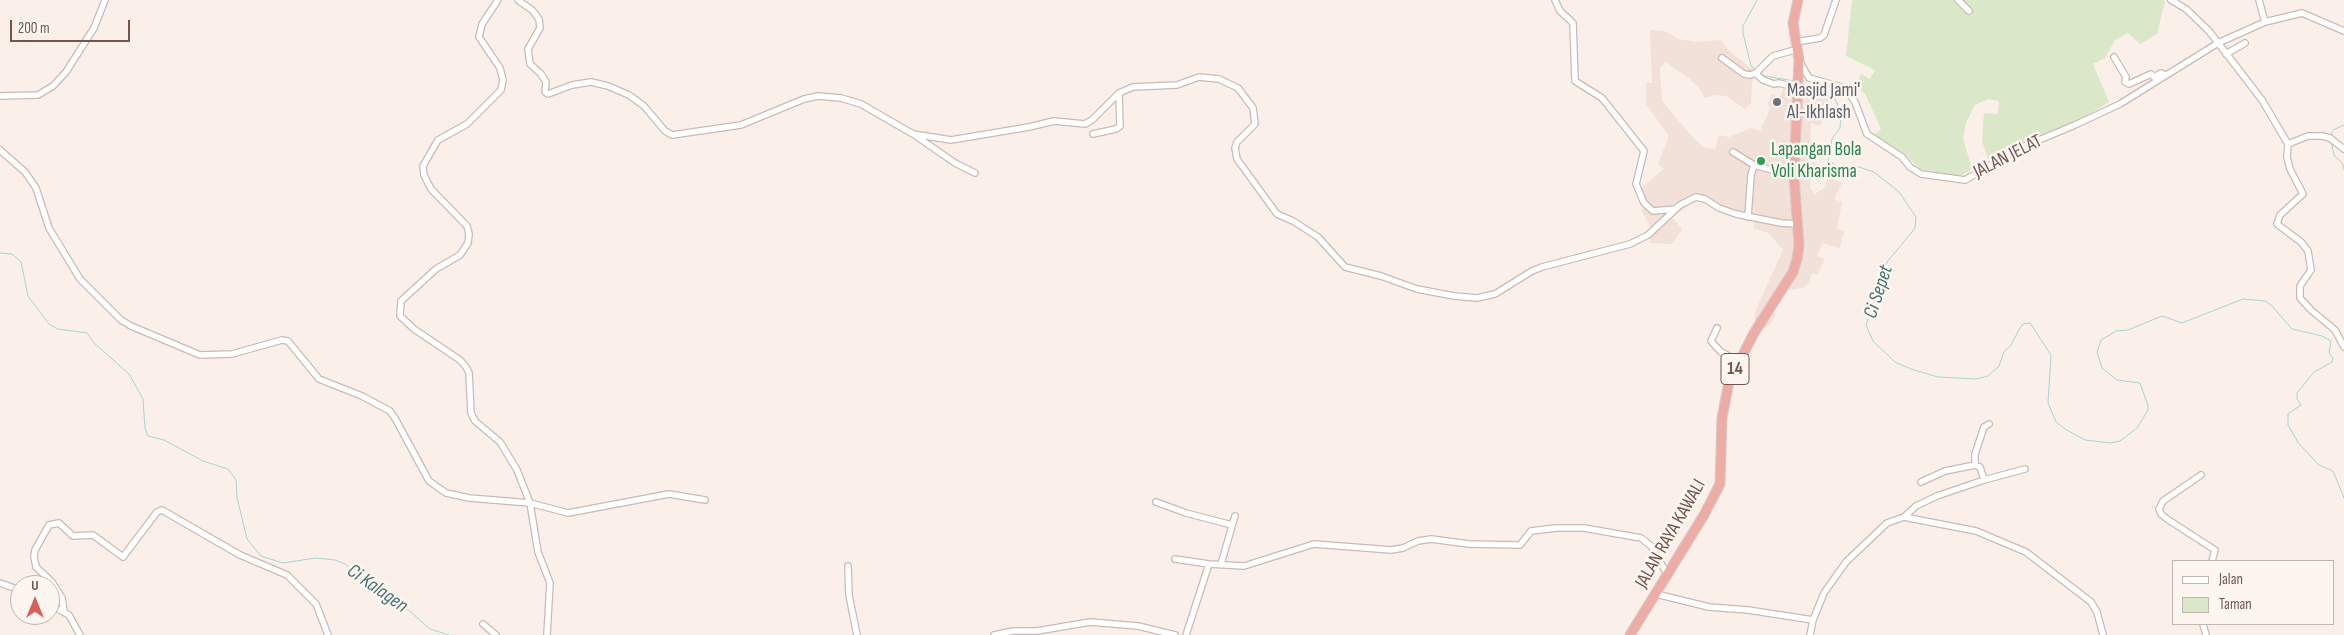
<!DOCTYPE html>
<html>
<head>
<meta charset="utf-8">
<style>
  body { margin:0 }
  #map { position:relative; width:2344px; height:635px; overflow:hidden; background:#faf0e9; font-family:"Sofia Sans Condensed",sans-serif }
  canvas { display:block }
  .legend { position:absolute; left:2172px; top:560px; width:162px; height:65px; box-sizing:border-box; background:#fdf5ef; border:1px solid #c5b5af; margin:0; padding:6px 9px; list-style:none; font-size:15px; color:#72554f }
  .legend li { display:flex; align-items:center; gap:10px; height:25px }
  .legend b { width:25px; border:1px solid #c5b5af }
  .north { position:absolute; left:10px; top:575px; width:50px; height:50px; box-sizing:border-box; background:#fdf5ef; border:1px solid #c5b5af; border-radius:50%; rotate:0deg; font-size:14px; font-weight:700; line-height:20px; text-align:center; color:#72554f }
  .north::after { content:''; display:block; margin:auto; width:18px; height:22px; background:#d7605b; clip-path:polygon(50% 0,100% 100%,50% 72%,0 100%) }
  .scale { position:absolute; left:10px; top:20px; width:120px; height:22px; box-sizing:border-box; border:2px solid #72554f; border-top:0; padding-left:6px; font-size:15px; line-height:18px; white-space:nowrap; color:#72554f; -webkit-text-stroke:4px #fdf5ef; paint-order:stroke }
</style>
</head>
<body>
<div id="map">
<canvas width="2344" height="635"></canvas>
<ul class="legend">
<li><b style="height:6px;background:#fff"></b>Jalan</li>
<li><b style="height:14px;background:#dae7c8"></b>Taman</li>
</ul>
<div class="north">U</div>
<div class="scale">200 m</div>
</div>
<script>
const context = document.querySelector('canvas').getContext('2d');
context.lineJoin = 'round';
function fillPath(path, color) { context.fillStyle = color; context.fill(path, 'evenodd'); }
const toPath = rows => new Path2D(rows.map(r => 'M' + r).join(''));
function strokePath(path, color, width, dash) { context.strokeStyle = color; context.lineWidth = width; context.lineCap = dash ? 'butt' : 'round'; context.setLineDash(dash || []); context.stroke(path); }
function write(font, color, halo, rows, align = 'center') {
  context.font = font + ' "Sofia Sans Condensed",sans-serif'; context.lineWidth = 5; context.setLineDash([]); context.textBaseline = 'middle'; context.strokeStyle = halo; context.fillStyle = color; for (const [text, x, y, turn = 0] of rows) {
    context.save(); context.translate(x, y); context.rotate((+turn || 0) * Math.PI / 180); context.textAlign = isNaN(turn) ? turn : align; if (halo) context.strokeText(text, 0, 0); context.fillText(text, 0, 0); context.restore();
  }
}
fillPath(toPath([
  [1650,30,1664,31,1679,39,1695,42,1721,40,1727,49,1758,74,1752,81,1751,103,1745,109,1726,96,1716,95,1705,98,1700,89,1690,79,1665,62,1660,68,1662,101,1695,140,1705,148,1715,149,1719,135,1729,137,1751,128,1760,131,1771,107,1767,105,1772,94,1780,98,1783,88,1793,92,1793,84,1830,99,1820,126,1811,123,1810,161,1818,164,1816,178,1811,178,1810,188,1815,194,1824,188,1828,177,1842,183,1834,199,1842,202,1837,229,1844,231,1840,248,1822,243,1817,256,1825,259,1817,275,1813,273,1806,287,1791,290,1787,288,1772,310,1776,314,1769,326,1765,328,1755,323,1755,312,1783,250,1769,233,1753,228,1755,220,1721,211,1697,200,1672,217,1682,229,1672,244,1650,243,1650,226,1641,210,1644,207,1636,192,1664,169,1658,164,1669,136,1646,104,1646,83,1652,83]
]), '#f1e1d8');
fillPath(toPath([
  [1852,0,2162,0,2165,1,2157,34,2140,44,2128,33,2115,40,2105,58,2093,64,2109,102,2083,118,2008,148,1988,159,1982,141,1984,113,1998,114,1999,101,1988,99,1975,105,1966,123,1963,139,1972,169,1962,175,1951,175,1920,169,1905,154,1874,135,1881,129,1865,94,1856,85,1861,74,1870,79,1875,70,1846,56]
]), '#dae7c8');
strokePath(toPath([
  [1756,70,1751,66,1743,33,1743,26,1757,0],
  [1759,72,1765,76,1794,81],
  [1802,84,1835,99,1841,112,1840,128,1832,139,1828,161,1839,167,1859,167,1874,172,1899,192,1916,217,1915,228,1912,232,1887,262,1866,325,1873,341,1895,362,1911,369,1938,377,1976,379,1988,376,1999,366,2004,352,2011,345,2020,328,2023,324,2030,323,2051,355,2048,403,2056,422,2065,429,2085,440,2110,443,2120,441,2137,428,2148,410,2148,406,2140,383,2117,380,2102,368,2097,352,2101,340,2116,331,2128,330,2162,316,2182,323,2243,299,2265,301,2271,305,2292,329,2322,336,2331,341,2329,353,2333,358,2332,362,2314,372,2297,393,2297,399,2301,405,2288,414,2288,425,2299,444,2319,465,2333,471,2344,498],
  [2331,135,2333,130,2344,125],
  [2331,142,2334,155,2342,163,2344,169],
  [0,253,12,254,21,262,28,296,49,324,58,329,87,333,93,342,129,374,143,399,145,428,148,436,164,440,203,461,228,469,236,480,237,497,247,539,261,556,283,563,316,558,335,560,345,564,379,591,404,606,430,629,449,635]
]), '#a6d3d2', 1);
const minor = toPath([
  [498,0,482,24,479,37,500,68,503,80,501,90,467,124,438,140,423,166,424,175,431,189,467,226,469,234,468,243,460,255,436,269,401,301,400,316,414,329,460,360,466,367,469,373,471,413,475,421,500,442,517,470,530,503,538,552,550,583,547,635],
  [518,0,532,10,539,19,540,28,528,49,530,64,541,74,546,82,545,92,548,94,572,85,591,82,608,86,629,95,644,106,665,131,672,135,741,125,804,99,818,96,841,98,861,104,913,134,951,140,1029,127,1054,121,1085,124,1092,120,1119,93,1133,87,1177,85,1199,77,1219,79,1238,88,1253,108,1255,124,1237,142,1235,148,1237,159,1277,214,1293,221,1318,237,1345,267,1381,276,1417,289,1454,296,1477,298,1495,294,1532,271,1542,267,1630,244,1648,235,1680,205,1696,197,1705,199,1719,208,1736,214,1781,223,1797,224],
  [1555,0,1560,11,1573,23,1575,81,1602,98,1644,151,1636,184,1644,203,1653,211,1676,209],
  [1958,0,1969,11],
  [2171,0,2186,9,2209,31,2262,100,2288,144,2287,157,2290,169,2303,194,2280,215,2277,224,2301,242,2308,251,2311,270,2300,286,2300,298,2311,310,2335,330,2344,347],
  [2259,0,2265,22],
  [1796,42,1820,38,1824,35,1836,0],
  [2226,54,2245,43],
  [2114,57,2126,77,2125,82,2129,84,2151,74,2154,77,2161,73,2166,75],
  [1722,58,1744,74,1750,75,1756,73,1773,56,1798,49],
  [1800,62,1809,78,1845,88,1855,102,1867,134,1902,157,1910,167,1921,174,1965,180,2020,148,2075,125,2120,104,2218,43,2265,22,2302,13,2344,31],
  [1755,73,1763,80,1774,84,1779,83,1794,87,1794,92],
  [0,96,38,95,53,86,66,72,94,28,105,0],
  [1093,134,1116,129,1120,126,1119,93],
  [916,136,955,163,975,173],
  [2288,144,2308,136,2322,136,2330,138,2344,149],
  [0,150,25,172,36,188,49,228,80,279,121,320,131,326,200,355,232,354,282,340,288,341,319,379,362,396,390,411,396,420,429,481,446,493,469,498,530,503,568,513,669,494,705,500],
  [1733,152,1754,165,1794,176],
  [1748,217,1751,175,1754,165],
  [1717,328,1711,341,1721,352,1739,361],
  [1975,465,1975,454,1984,427,1989,424],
  [2201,475,2163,501,2159,509,2161,514,2167,519,2215,550,2212,561],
  [1921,482,1945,471,1975,465,1980,467,1984,480],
  [1156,502,1186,513,1232,525],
  [1904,517,1916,506,1937,496,1984,480,2025,469],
  [1175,559,1209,564,1186,635],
  [1209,564,1244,566,1314,544,1391,550,1403,548,1418,541,1431,539,1469,544,1520,545,1531,531,1556,528,1584,528,1641,538,1651,546,1667,574],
  [1221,564,1235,516],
  [848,566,849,595,857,635],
  [0,583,20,590],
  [1656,594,1709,607,1748,610,1813,620,1810,635],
  [50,605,69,615,80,635],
  [64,612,62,598,52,582,36,567,34,557,35,550,49,525,59,523,73,536,93,535,123,557,157,512,162,510,240,555,287,575,316,604,328,635],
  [1813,620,1824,593,1846,562,1887,523,1904,517,1976,531,2026,552,2091,602,2097,612,2103,635],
  [483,624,496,635],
  [2203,624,2206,635],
  [994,635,1013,631,1037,631,1090,622,1138,626,1175,635]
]);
const highway = toPath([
  [1630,635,1704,515,1720,484,1722,418,1729,382,1754,333,1793,272,1797,259,1799,245,1794,176,1799,60,1793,23,1798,0]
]);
strokePath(minor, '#cdb9b3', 8);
strokePath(highway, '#d5ccca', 11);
strokePath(minor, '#fff', 5.5);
strokePath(highway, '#eeaca6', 9);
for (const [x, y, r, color] of [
  [1777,102,5,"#6b7280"],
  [1761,161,5,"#2e9e5b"]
]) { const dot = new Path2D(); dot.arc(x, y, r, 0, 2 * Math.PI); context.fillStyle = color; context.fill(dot); strokePath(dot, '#fdf5ef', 2); }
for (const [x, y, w] of [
  [1735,369,28]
]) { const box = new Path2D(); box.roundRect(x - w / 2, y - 15.5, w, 31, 4); context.fillStyle = '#fdf5ef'; context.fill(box); strokePath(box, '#72554f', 1); }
write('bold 18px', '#72554f', null, [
  ["14",1735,369]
]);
write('19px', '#5b616d', '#fdf5ef', [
  ["Masjid Jami'",1787,91],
  ["Al-Ikhlash",1787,113]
], 'left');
write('19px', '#27864d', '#fdf5ef', [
  ["Lapangan Bola",1771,150],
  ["Voli Kharisma",1771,172]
], 'left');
write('19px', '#72554f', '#fdf5ef', [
  ["JALAN JELAT",2008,157,-27],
  ["JALAN RAYA KAWALI",1671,534,-60]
]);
write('italic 20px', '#447675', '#fdf5ef', [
  ["Ci Sepet",1879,292,-72],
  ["Ci Kalagen",377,589,35]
]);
</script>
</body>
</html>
